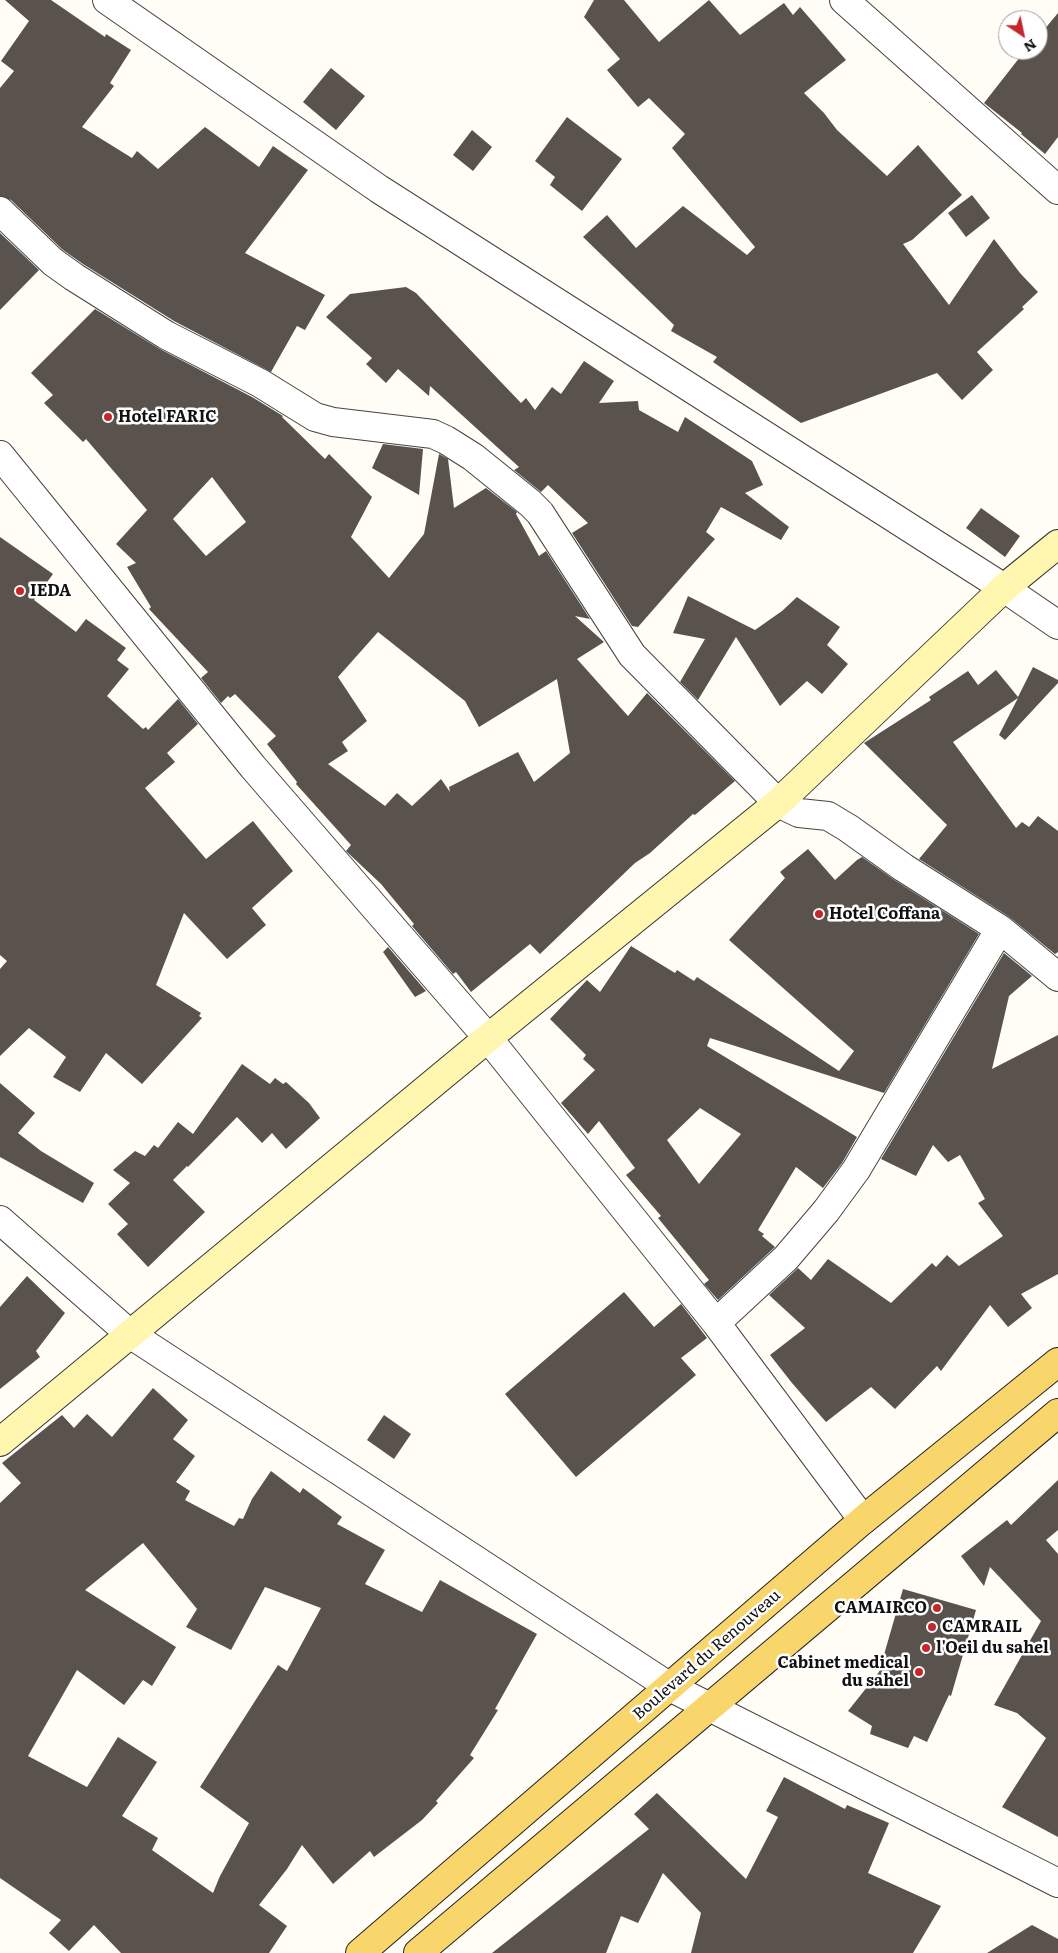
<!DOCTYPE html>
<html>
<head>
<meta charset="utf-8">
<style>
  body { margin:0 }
  #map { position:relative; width:1058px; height:1953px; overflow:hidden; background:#fffdf5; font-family:Literata,serif }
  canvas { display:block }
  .north { position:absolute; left:998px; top:10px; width:50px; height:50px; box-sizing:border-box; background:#fff; border:1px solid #a0a0a0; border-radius:50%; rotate:146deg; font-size:14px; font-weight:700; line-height:20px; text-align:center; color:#111 }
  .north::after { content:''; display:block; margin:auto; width:18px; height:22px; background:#c4262e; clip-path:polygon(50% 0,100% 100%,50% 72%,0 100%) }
</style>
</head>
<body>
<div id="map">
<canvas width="1058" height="1953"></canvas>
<div class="north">N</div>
</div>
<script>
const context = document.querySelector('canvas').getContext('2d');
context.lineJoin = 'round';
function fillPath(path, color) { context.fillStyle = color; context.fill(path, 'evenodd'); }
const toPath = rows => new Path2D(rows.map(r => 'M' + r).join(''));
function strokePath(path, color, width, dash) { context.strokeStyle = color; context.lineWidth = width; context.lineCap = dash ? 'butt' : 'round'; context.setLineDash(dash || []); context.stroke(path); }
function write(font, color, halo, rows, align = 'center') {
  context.font = font + ' Literata,serif'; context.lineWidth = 5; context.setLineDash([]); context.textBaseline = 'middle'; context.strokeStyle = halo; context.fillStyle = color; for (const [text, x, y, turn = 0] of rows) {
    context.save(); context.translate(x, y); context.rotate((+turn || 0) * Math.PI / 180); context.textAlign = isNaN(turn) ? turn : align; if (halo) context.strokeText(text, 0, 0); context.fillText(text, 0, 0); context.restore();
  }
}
fillPath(toPath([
  [5,0,51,0,105,37,106,34,131,50,110,83,114,86,82,127,132,158,137,151,158,169,205,127,259,167,273,146,308,170,245,253,325,295,305,330,297,326,271,372,174,321,83,264,63,250,11,200,0,196,0,88,14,71,1,61,29,21],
  [594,0,624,0,659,42,709,0,740,35,784,3,793,15,800,7,846,60,804,93,824,113,837,130,887,176,918,145,962,195,912,240,903,244,949,305,994,239,1020,273,1038,292,1022,307,1024,309,977,352,993,370,962,400,937,373,801,423,713,362,717,357,671,331,674,325,583,237,607,215,636,248,683,206,747,255,755,247,672,148,685,134,649,98,638,107,607,70,620,59,584,17],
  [1058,13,1058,137,1045,154,1021,134,1022,133,984,103,1020,57,1021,58,1028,50,1038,50,1038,37],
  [331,68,365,96,336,130,303,102],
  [567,117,622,159,582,211,550,185,555,177,535,161],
  [472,130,492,147,473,171,453,155],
  [972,195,990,218,966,237,948,213],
  [0,233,39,270,0,310],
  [406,287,416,293,521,403,526,398,535,410,552,387,561,394,584,361,614,381,599,403,638,401,639,410,678,432,685,417,752,461,763,485,745,493,789,527,781,540,721,507,706,532,715,539,638,627,632,626,572,533,588,523,548,485,541,492,514,470,519,467,430,386,429,396,398,369,386,383,366,364,372,358,326,317,350,294],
  [95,309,158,348,252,397,283,416,282,417,325,459,329,454,372,497,351,537,389,578,424,534,439,454,448,459,454,508,486,488,517,512,516,514,539,556,546,551,590,619,575,616,604,642,577,659,628,716,647,693,735,781,695,815,693,814,650,853,635,863,540,954,530,944,471,992,456,972,453,974,412,926,414,924,381,884,346,851,351,845,296,784,297,782,267,744,276,736,235,694,230,698,228,696,221,703,201,678,208,672,149,609,151,607,127,567,136,563,116,544,147,510,86,439,83,442,44,403,53,395,31,373],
  [212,477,246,522,206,556,173,519],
  [378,632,465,701,479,727,557,679,570,753,534,782,518,752,449,787,450,792,441,779,412,806,397,793,385,806,328,764,348,751,342,742,367,721,338,677],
  [383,444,423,449,419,495,372,468],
  [981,508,1020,536,1005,557,966,528],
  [0,537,53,574,34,600,76,632,86,619,126,648,117,660,129,669,107,696,143,729,146,727,148,730,178,699,198,724,167,753,175,762,145,788,206,859,253,821,293,871,252,908,266,925,227,959,184,913,156,985,201,1013,199,1016,202,1018,142,1084,106,1053,80,1092,53,1077,66,1057,29,1028,0,1056,0,969,7,961,0,955],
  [688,596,755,630,782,611,797,597,840,627,827,645,848,664,822,694,807,681,780,706,736,637,698,700,680,682,705,639,673,633],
  [1033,667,1058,680,1058,683,1005,740,999,735,1018,698,953,742,1016,828,1022,822,1029,827,1038,816,1058,831,1058,952,1055,954,1008,916,919,859,947,825,864,743,931,700,929,697,968,671,978,685,996,670,1018,697],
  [808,849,835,880,857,860,862,857,896,881,979,934,884,1093,710,1038,707,1046,857,1137,842,1163,823,1188,796,1167,758,1230,764,1234,762,1236,775,1247,718,1300,704,1284,709,1280,658,1218,661,1216,626,1175,635,1168,599,1121,588,1134,561,1103,595,1070,583,1059,586,1055,550,1019,587,980,600,992,631,946,675,973,677,970,694,981,697,977,839,1071,854,1051,729,940,785,878,780,872],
  [700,1108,741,1134,699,1184,667,1140],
  [388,947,426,991,415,997,383,952],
  [1004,953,1032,976,1009,996,992,1069,1058,1035,1058,1274,1021,1294,1032,1308,1008,1327,990,1305,941,1371,937,1366,895,1409,871,1387,826,1422,792,1383,770,1355,805,1328,769,1295,798,1268,811,1280,828,1259,891,1303,932,1263,936,1267,947,1255,959,1266,1003,1236,978,1203,985,1199,960,1155,948,1162,933,1145,916,1176,881,1159],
  [242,1064,270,1084,275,1078,283,1084,286,1082,309,1103,320,1118,286,1149,272,1133,262,1143,237,1117,188,1167,187,1166,173,1180,205,1212,148,1267,117,1234,128,1224,108,1204,130,1183,113,1170,135,1151,145,1156,154,1145,158,1148,178,1122,193,1134],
  [0,1083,35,1113,18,1133,41,1151,94,1183,83,1203,0,1157],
  [27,1276,65,1313,36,1351,40,1357,0,1389,0,1307],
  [624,1292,654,1327,681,1304,707,1338,681,1358,696,1375,576,1477,505,1394],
  [153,1388,188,1420,173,1439,195,1456,176,1482,190,1491,185,1500,234,1526,239,1518,243,1519,252,1499,271,1471,300,1493,303,1488,342,1517,337,1524,385,1550,365,1584,422,1612,440,1580,537,1634,495,1709,498,1710,470,1755,474,1758,436,1801,438,1803,422,1820,374,1857,370,1851,333,1884,302,1845,287,1869,259,1905,287,1926,269,1953,121,1953,94,1925,69,1951,49,1933,61,1920,0,1878,0,1503,21,1483,2,1463,62,1415,74,1428,87,1414,112,1437],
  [143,1543,197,1609,186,1627,231,1650,265,1587,321,1608,287,1671,278,1665,200,1787,249,1823,220,1876,213,1893,152,1850,158,1838,122,1816,157,1762,118,1737,87,1787,28,1756,77,1670,124,1705,143,1680,152,1686,176,1647,85,1590],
  [384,1415,411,1434,394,1459,367,1440],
  [1058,1480,1058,1530,1046,1540,1058,1554,1058,1837,1002,1807,1046,1738,1017,1713,994,1705,1041,1621,990,1567,984,1586,961,1556,1007,1520,1011,1525],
  [903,1589,976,1610,951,1696,949,1695,927,1742,914,1736,908,1748,870,1734,872,1726,848,1711,879,1672],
  [784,1777,845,1809,847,1805,889,1823,868,1873,941,1906,913,1953,691,1953,701,1913,663,1873,638,1923,621,1916,606,1953,492,1953,649,1829,634,1814,657,1793,746,1879,778,1817,766,1811],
  [1032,1925,1058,1939,1058,1953,987,1953]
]), '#5a524d');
const street = toPath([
  [107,0,379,189,1004,588,1058,625],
  [844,0,1058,190],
  [0,211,53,262,74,277,166,335,260,383,315,417,333,422,433,434,446,440,473,457,530,503,540,513,632,655,778,803,799,813,828,816,848,828,904,868,1000,929,1058,977],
  [0,455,253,767,488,1038,716,1323,863,1520],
  [0,1220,130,1334,670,1687,1058,1883],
  [716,1323,786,1258,826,1211,856,1170,1000,929]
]);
const secondary = toPath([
  [0,1442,488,1038,778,803,1004,588,1058,544]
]);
const primary = toPath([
  [360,1953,863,1520,1058,1362],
  [418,1953,1058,1413]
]);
strokePath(street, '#444', 30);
strokePath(secondary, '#333', 30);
strokePath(primary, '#222', 30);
strokePath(street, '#fff', 28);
strokePath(secondary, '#fff6b0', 28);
strokePath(primary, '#f9d66b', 28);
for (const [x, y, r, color] of [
  [108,417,5,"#c4262e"],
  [20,591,5,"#c4262e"],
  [819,914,5,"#c4262e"],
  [937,1608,5,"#c4262e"],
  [932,1627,5,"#c4262e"],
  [926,1648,5,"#c4262e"],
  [919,1672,5,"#c4262e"]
]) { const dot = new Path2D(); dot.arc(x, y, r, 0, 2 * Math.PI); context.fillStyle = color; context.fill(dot); strokePath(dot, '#fff', 2); }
write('bold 16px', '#111', '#fff', [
  ["Hotel FARIC",118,417],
  ["IEDA",30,591],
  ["Hotel Coffana",829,914],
  ["CAMAIRCO",927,1608,"right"],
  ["CAMRAIL",942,1627],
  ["l'Oeil du sahel",936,1648],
  ["Cabinet medical",909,1663,"right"],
  ["du sahel",909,1681,"right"]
], 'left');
write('16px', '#111', '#fff', [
  ["Boulevard du Renouveau",707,1655,-41]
]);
</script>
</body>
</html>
